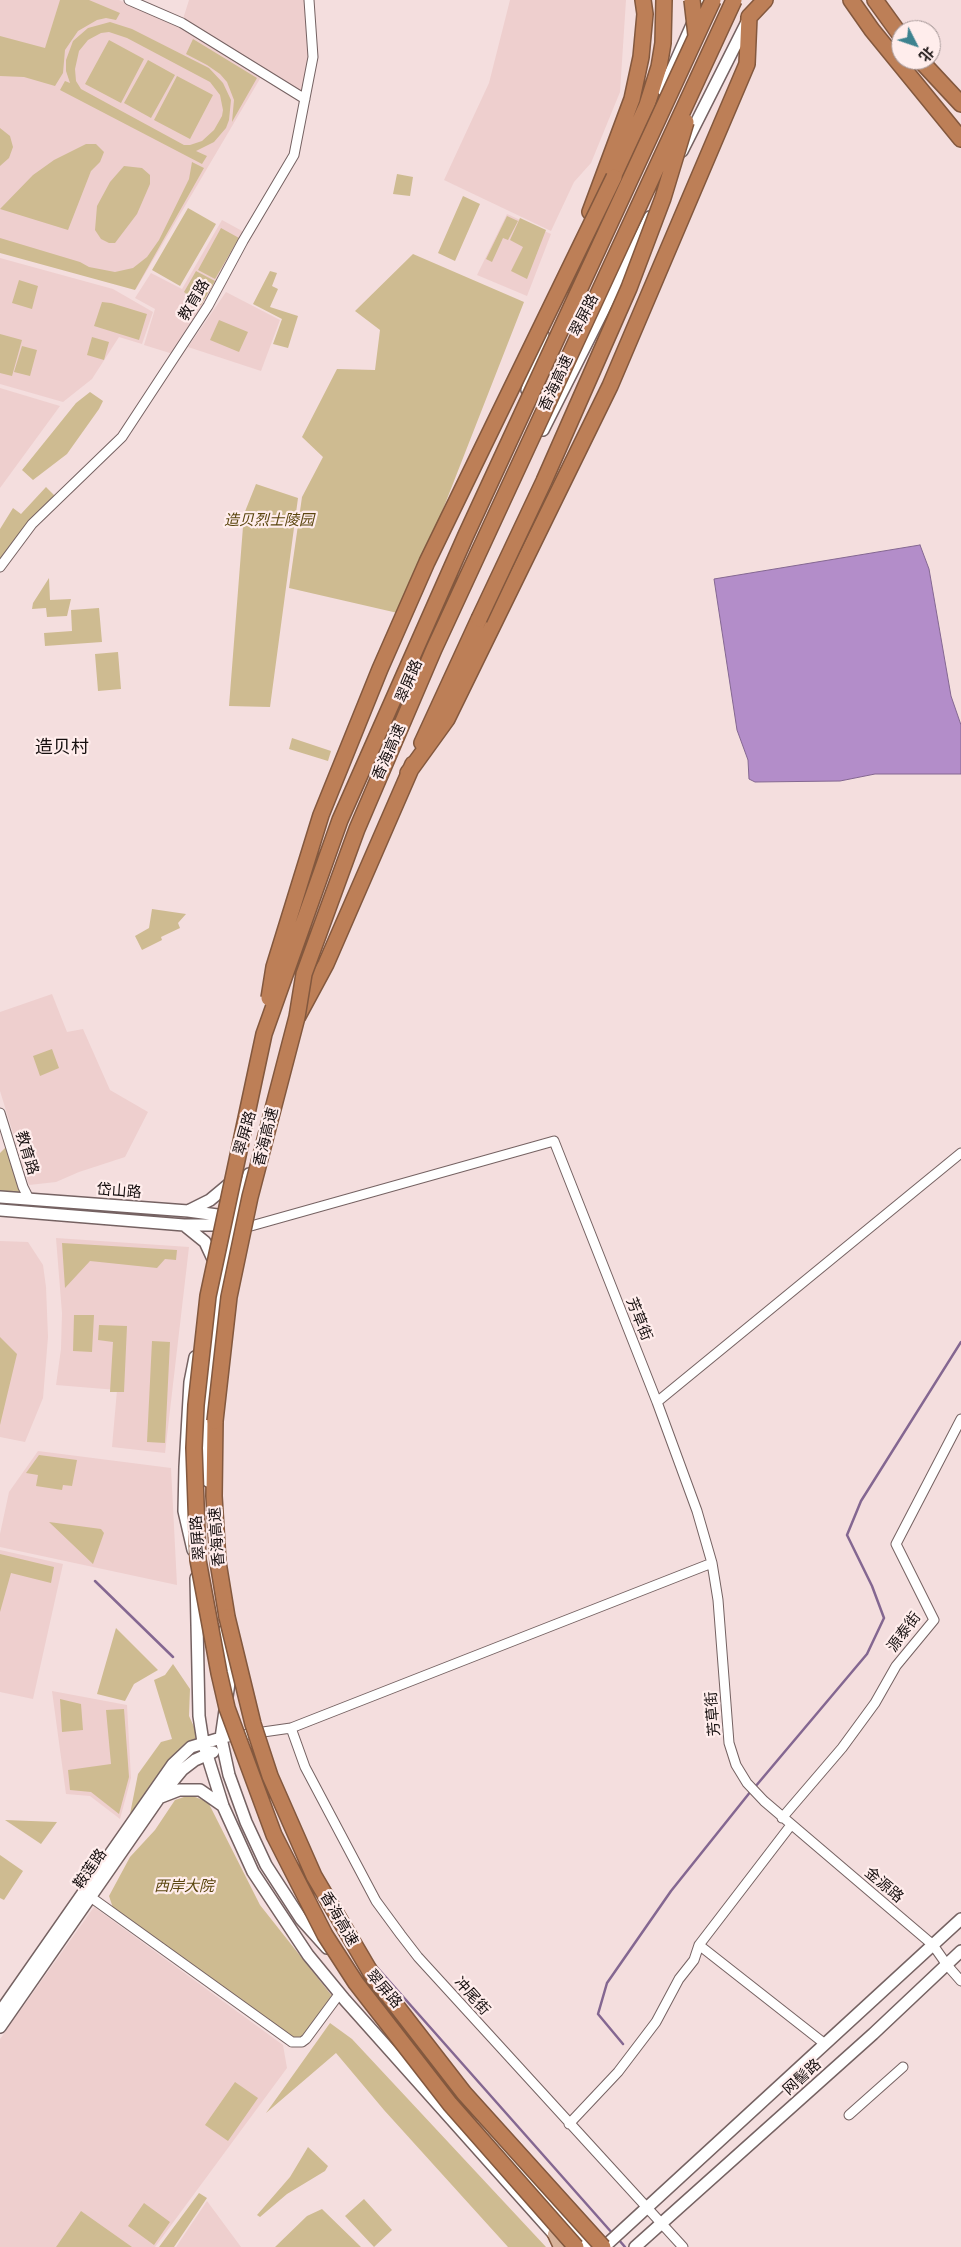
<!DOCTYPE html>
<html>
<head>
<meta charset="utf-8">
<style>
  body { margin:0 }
  #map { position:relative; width:961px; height:2247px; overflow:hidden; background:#f4dede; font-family:"Playfair Display","Noto Sans SC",serif }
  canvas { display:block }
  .north { position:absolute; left:891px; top:20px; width:50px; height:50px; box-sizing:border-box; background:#ffedec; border:1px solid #a29494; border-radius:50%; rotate:131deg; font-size:14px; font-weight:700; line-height:20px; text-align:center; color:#160f0f }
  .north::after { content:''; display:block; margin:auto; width:18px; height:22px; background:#3d828f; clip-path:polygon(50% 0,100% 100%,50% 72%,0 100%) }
</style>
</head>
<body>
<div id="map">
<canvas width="961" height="2247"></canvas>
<div class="north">北</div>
</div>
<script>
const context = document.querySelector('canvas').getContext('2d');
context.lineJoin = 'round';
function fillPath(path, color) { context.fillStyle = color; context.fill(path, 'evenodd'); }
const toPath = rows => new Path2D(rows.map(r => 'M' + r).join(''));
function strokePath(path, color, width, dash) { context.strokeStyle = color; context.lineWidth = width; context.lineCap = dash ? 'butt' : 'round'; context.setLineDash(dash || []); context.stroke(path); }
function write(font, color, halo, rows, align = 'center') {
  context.font = font + ' "Playfair Display","Noto Sans SC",serif'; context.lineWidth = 4.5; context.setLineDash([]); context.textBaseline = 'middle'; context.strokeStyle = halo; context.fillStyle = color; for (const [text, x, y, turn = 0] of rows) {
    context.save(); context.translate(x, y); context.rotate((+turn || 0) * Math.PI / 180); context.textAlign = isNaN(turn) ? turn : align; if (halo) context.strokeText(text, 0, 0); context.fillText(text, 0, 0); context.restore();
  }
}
fillPath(toPath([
  [0,0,119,0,183,29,261,77,136,289,0,251],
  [189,0,305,0,309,56,302,92,183,19],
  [510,0,626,0,620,92,591,163,574,182,551,231,444,180,489,83],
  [507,214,551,234,527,296,477,275],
  [222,220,244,232,205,305,173,354,144,345,155,309,135,298,151,273,182,289],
  [0,258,113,289,153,312,142,344,119,337,92,379,63,402,0,384],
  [226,292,280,320,261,371,188,347],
  [0,388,60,406,0,488],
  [52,994,67,1032,83,1029,110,1090,148,1112,125,1157,79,1172,56,1182,29,1185,0,1091,0,1012],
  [56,1238,189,1247,165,1453,112,1447,117,1390,56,1385,61,1349,62,1313],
  [0,1241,28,1242,43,1265,46,1287,48,1337,43,1398,25,1442,0,1437],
  [38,1451,171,1468,177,1585,0,1547,0,1534,9,1492],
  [0,1550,63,1564,33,1699,0,1692],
  [52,1691,127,1705,131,1778,120,1819,90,1796,66,1794],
  [94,1907,283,2045,287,2068,155,2247,0,2247,0,2039],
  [207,2201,241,2247,176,2247]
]), '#eecfce');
fillPath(toPath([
  [60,0,89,0,120,13,116,20,106,18,97,20,78,31,65,50,63,73,55,86,24,77,0,76,0,36,45,48],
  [110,22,132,29,209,68,223,83,231,100,229,120,226,128,214,142,196,151,207,156,202,164,60,90,65,81,70,83,66,71,66,60,73,41,88,28],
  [101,33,109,32,127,38,210,82,220,95,223,110,222,116,214,130,202,141,190,145,184,145,81,89,76,81,75,69,79,51,88,40],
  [193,39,257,78,232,122,234,100,227,82,220,74,207,65,186,54],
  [109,40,144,59,121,103,85,84],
  [148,60,175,75,151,118,124,103],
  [177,76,213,95,190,139,154,120],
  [0,128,10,136,13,147,9,158,0,166],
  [86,144,96,144,104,152,100,162,91,171,68,230,0,209,33,175,54,160],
  [192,162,204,168,135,290,0,253,0,238,80,262,89,267,115,272,133,268,147,257,159,240,189,179],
  [124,166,142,168,150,175,150,184,137,214,115,243,109,243,101,239,95,230,97,206,110,182],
  [397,174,413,177,410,196,393,194],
  [463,196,480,204,455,261,438,253],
  [188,208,216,224,180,286,152,270],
  [507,216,518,221,508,240,503,238,492,262,486,259],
  [520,218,546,230,527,279,511,271,523,247,510,240],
  [221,228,239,238,215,279,198,270],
  [413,254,524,302,402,614,289,588,302,497,323,457,302,437,337,369,375,370,380,330,355,311],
  [196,271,215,281,201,305,184,292],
  [270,271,277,273,272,286,278,289,270,307,298,316,288,348,273,344,282,319,253,304],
  [19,280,38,286,32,309,12,303],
  [102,302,111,303,147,314,139,340,94,326],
  [219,320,248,332,239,352,210,340],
  [0,334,22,340,12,376,0,373],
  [92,337,109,342,104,360,87,355],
  [22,346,37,350,30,376,14,372],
  [90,392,103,401,99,409,67,454,33,480,22,470,76,403],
  [256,484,298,498,270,707,229,706,244,514],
  [46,487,55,496,0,562,0,529,13,508,21,514],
  [49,578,50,600,71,599,67,616,47,617,46,608,32,609,33,603],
  [99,608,102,642,45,646,44,633,72,631,71,610],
  [118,652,121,689,98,691,95,654],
  [292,738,331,751,328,761,289,749],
  [152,909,186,914,178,923,180,928,161,937,162,940,142,950,135,936,149,928],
  [52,1049,59,1068,40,1076,33,1056],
  [7,1146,29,1208,0,1206,0,1153],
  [62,1243,177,1250,176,1260,165,1259,157,1268,90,1261,65,1288],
  [74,1315,94,1315,92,1352,73,1351],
  [99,1325,127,1326,124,1392,110,1392,113,1342,98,1340],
  [0,1337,17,1354,0,1425],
  [152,1341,170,1342,165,1443,147,1442],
  [39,1455,77,1460,72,1486,63,1485,62,1490,36,1486,38,1475,26,1473],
  [49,1522,101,1529,104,1533,93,1564],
  [0,1554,54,1567,51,1583,11,1573,0,1612],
  [116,1628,158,1670,134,1684,125,1701,97,1694],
  [173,1664,190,1689,189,1716,202,1744,183,1755,127,1829,138,1774,161,1742,172,1739,154,1680,165,1675],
  [60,1699,81,1704,83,1730,62,1732],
  [124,1709,129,1777,119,1814,91,1792,70,1790,68,1770,111,1764,106,1710],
  [190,1795,208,1802,260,1905,332,1996,300,2042,113,1908,109,1896,130,1857,155,1830,175,1800],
  [5,1820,57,1822,41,1844],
  [0,1855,23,1871,4,1900,0,1898],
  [330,2023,352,2039,546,2247,508,2247,384,2110,336,2053,266,2113],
  [235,2082,258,2098,228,2141,205,2125],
  [308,2147,328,2166,325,2171,287,2194,260,2217,257,2215,290,2177],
  [199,2193,207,2198,174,2247,159,2247],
  [364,2199,392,2230,374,2247,345,2216],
  [144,2203,170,2222,154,2245,128,2226],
  [322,2209,361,2247,275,2247,307,2216],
  [81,2211,132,2247,56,2247]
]), '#cebb91');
const water = toPath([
  [920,545,929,569,951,696,961,725,961,774,875,774,840,781,755,782,749,779,748,760,737,730,714,579,920,545]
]);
fillPath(water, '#b38dc9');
strokePath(water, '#846791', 1);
strokePath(toPath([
  [95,1581,173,1657],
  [755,1787,867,1654,884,1618,872,1586,847,1535,861,1501,961,1342],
  [375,1965,613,2234],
  [623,2044,598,2014,607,1983,671,1891,751,1791],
  [619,2240,625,2247]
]), '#846791', 2.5);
const street = toPath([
  [129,0,182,23,305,99],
  [0,567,32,524,122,437,208,306,243,241,294,155,313,57,309,0],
  [0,1113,23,1187,29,1199],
  [240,1225,251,1226,554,1141,657,1402,697,1511,712,1563,718,1600,729,1743,736,1765,747,1783,764,1801,933,1945,947,1965,961,1981],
  [657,1402,961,1153],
  [291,1728,305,1767,376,1901,401,1935,418,1957,683,2247],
  [221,1738,291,1728,712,1563],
  [782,1818,842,1748,875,1703,896,1666,934,1620,896,1544,961,1419],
  [85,1893,292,2042,302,2042,306,2039,340,1993],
  [699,1945,825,2044],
  [849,2115,903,2067],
  [569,2124,618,2072,656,2022,679,1979,694,1960,699,1945,791,1825]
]);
const secondary = toPath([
  [663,90,703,0],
  [682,151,747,22],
  [527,390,543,335],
  [543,430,650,217],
  [0,1197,188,1211,232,1217],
  [0,1210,184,1225,230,1225],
  [188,1211,210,1200,228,1185],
  [184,1225,205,1242,212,1257],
  [208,1481,205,1448,210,1376,220,1298,234,1225,249,1174],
  [193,1550,184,1511,185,1467,190,1382,195,1357],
  [196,1578,199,1716,203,1742,223,1806,253,1872,308,1955,345,2000,560,2241],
  [224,1631,230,1676,221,1738,229,1775,246,1822,266,1865,301,1919,327,1948],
  [161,1797,179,1790,200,1790,223,1806],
  [0,2012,173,1764,191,1747,221,1738],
  [0,2027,159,1798,182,1770,195,1760,213,1752],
  [443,2084,588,2247],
  [604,2247,961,1919],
  [635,2247,873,2034,961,1951]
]);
const primary = toPath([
  [554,2234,560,2247]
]);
const highway = toPath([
  [851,0,872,30,961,139],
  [875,0,901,36],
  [920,60,961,104],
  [614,177,647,105,659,67,663,43,664,0],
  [590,212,632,99,641,57,645,14,643,0],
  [422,743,479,619],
  [408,773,447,719,610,386,747,64,749,17,765,0],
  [298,1016,326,964,413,764],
  [215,1421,214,1496,218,1562,227,1617]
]);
strokePath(street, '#756262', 11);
strokePath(secondary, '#756262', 14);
strokePath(primary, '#83583e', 15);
strokePath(highway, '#83583e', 18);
strokePath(street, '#fff', 9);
strokePath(secondary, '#fff', 11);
strokePath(primary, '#d7b29a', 12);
strokePath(highway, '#bd7f57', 15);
const highwayBridge = toPath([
  [692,0,696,35],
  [479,619,544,481,629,288,663,198,686,122],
  [269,998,274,967,321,815,380,669,427,562,614,177],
  [215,1421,229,1297,250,1197,297,1017,304,974,357,829,434,649,734,0],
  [227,1617,253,1724,270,1776,314,1876,371,1973,464,2093,603,2247],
  [576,2247,450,2104,356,1983,325,1935,274,1835,227,1708,219,1673,198,1560,194,1448,196,1405,208,1296,264,1034,340,820,466,535,713,0]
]);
strokePath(highwayBridge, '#83583e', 18, []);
strokePath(highwayBridge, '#bd7f57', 15);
write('15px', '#160f0f', '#ffedec', [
  ["教育路",194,300,-59],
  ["翠屏路",584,315,-63],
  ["香海高速",556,383,-65],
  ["翠屏路",409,681,-67],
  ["香海高速",389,752,-66],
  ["翠屏路",245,1133,-74],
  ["香海高速",266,1137,-76],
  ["教育路",27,1153,73],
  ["岱山路",119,1191,4],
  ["芳草街",639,1319,68],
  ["香海高速",217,1537,-94],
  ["翠屏路",198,1538,-95],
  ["源泰街",904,1632,-54],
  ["芳草街",713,1714,-95],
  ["鞍莲路",90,1869,-55],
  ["金源路",884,1885,40],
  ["香海高速",339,1919,60],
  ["翠屏路",384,1989,49],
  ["冲尾街",472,1996,48],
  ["网髻路",802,2077,-42]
]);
write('italic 15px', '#5b460f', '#ffedec', [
  ["造贝烈士陵园",269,520],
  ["西岸大院",184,1886]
]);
write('18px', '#160f0f', '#ffedec', [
  ["造贝村",62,747]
]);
</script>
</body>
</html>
